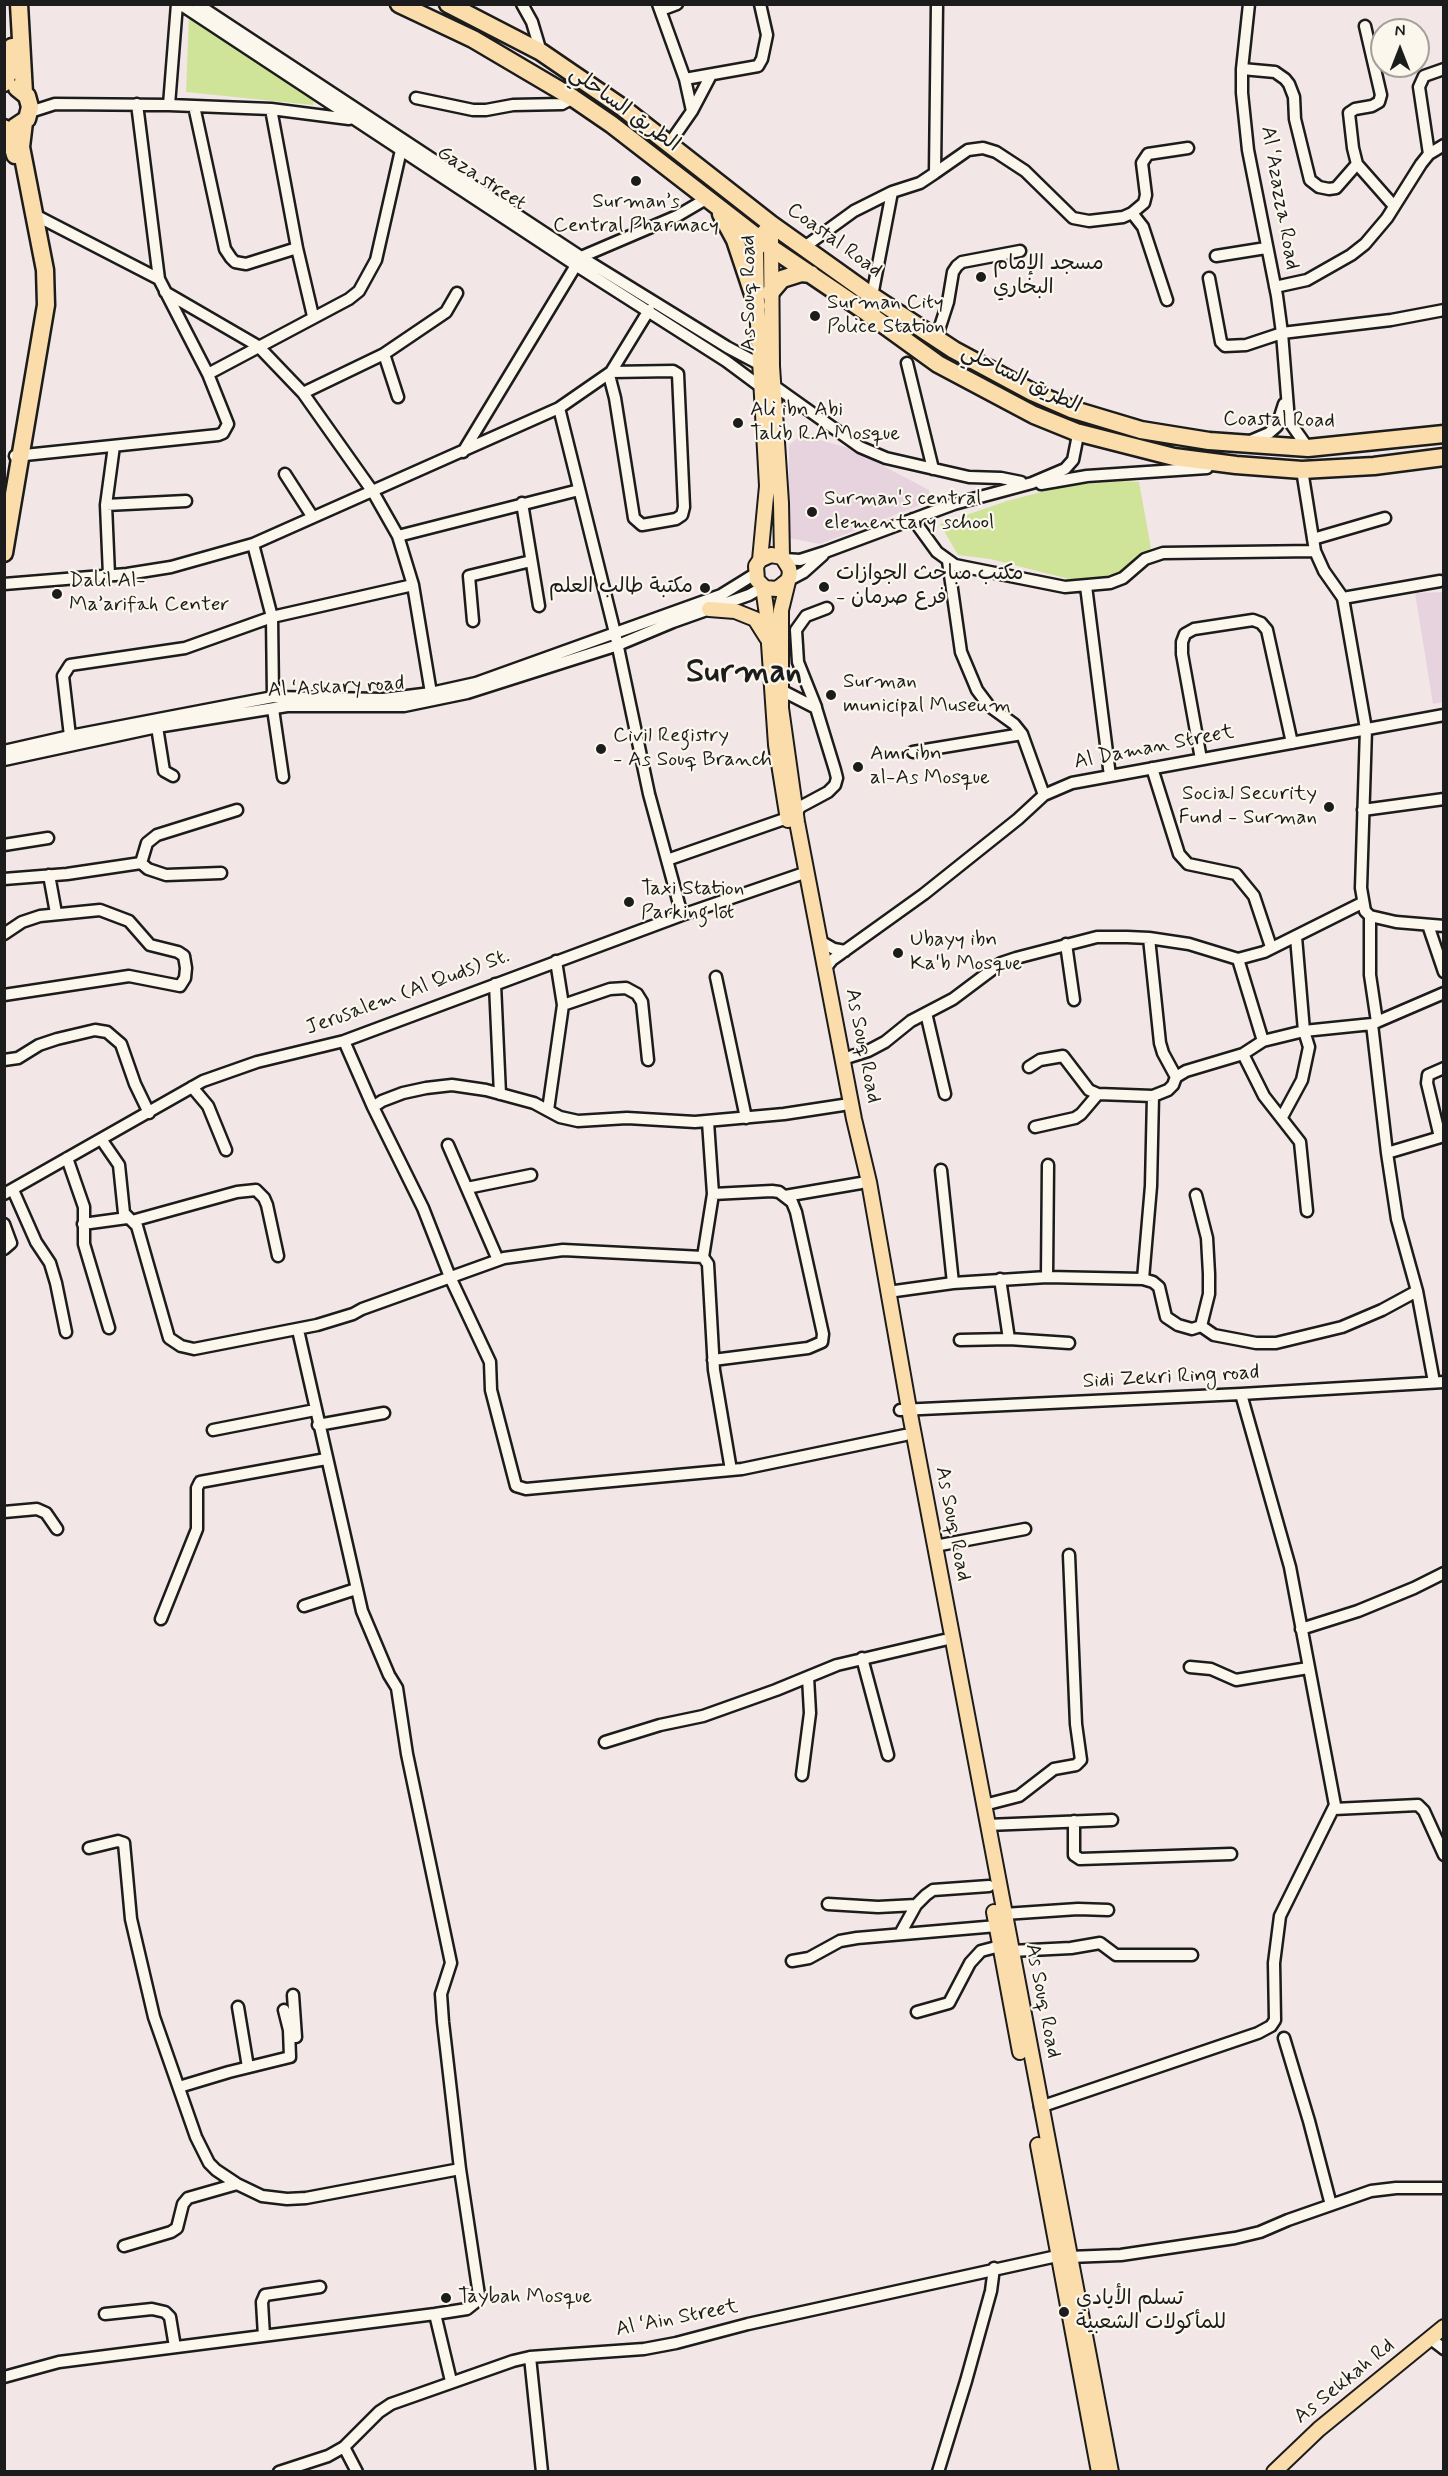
<!DOCTYPE html>
<html>
<head>
<meta charset="utf-8">
<style>
  body { margin:0 }
  #map { position:relative; width:1448px; height:2476px; overflow:hidden; background:#f2e7e6; font-family:Mynerve,sans-serif }
  canvas { display:block }
  .frame { position:absolute; inset:0; border:6px solid #1c1c1c; pointer-events:none }
  .north { position:absolute; left:1370px; top:18px; width:60px; height:60px; box-sizing:border-box; background:#fbf7ec; border:2px solid #a29f99; border-radius:50%; rotate:0deg; font-size:16px; font-weight:700; line-height:24px; text-align:center; color:#1c1c1c }
  .north::after { content:''; display:block; margin:auto; width:21px; height:27px; background:#1c1c1c; clip-path:polygon(50% 0,100% 100%,50% 72%,0 100%) }
</style>
</head>
<body>
<div id="map">
<canvas width="1448" height="2476"></canvas>
<div class="frame"></div>
<div class="north">N</div>
</div>
<script>
const context = document.querySelector('canvas').getContext('2d');
context.lineJoin = 'round';
function fillPath(path, color) { context.fillStyle = color; context.fill(path, 'evenodd'); }
const toPath = rows => new Path2D(rows.map(r => 'M' + r).join(''));
function strokePath(path, color, width, dash) { context.strokeStyle = color; context.lineWidth = width; context.lineCap = dash ? 'butt' : 'round'; context.setLineDash(dash || []); context.stroke(path); }
function write(font, color, halo, rows, align = 'center') {
  context.font = font + ' Mynerve,"Playpen Sans Arabic",sans-serif'; context.lineWidth = 4.5; context.setLineDash([]); context.textBaseline = 'middle'; context.strokeStyle = halo; context.fillStyle = color; for (const [text, x, y, turn = 0] of rows) {
    context.save(); context.translate(x, y); context.rotate((+turn || 0) * Math.PI / 180); context.textAlign = isNaN(turn) ? turn : align; if (halo) context.strokeText(text, 0, 0); context.fillText(text, 0, 0); context.restore();
  }
}
fillPath(toPath([
  [799,437,813,438,849,448,929,490,930,498,923,504,820,544,789,538,789,445],
  [1443,592,1443,702,1433,704,1415,593]
]), '#e7d3de');
fillPath(toPath([
  [189,14,315,97,313,105,186,92],
  [1122,481,1139,482,1151,548,1119,575,1097,579,1069,579,990,559,958,555,940,524,1007,501,1064,486]
]), '#cfe499');
const minor = toPath([
  [180,4,577,266,726,361,761,387],
  [197,4,581,257,727,347,759,364],
  [522,4,532,22,541,52],
  [658,4,685,79,692,111],
  [1249,4,1242,69,1242,93,1248,150,1277,296,1282,333,1289,421,1308,448],
  [661,10,677,4],
  [1365,26,1381,95,1379,102,1372,106,1355,109,1349,113,1353,148,1357,164,1394,206],
  [1242,69,1275,72,1285,79,1289,84,1294,97,1295,119,1310,180,1319,187,1329,189,1336,188,1357,164],
  [685,79,758,66,762,59,767,35,760,4],
  [416,98,473,110,486,110,513,105,562,104,573,98],
  [169,105,177,4],
  [194,106,225,249,231,258,235,262,246,264,297,248],
  [271,109,297,248,313,316],
  [30,112,55,104,169,105,271,109,349,119],
  [669,144,692,111,711,75],
  [1429,154,1419,87,1424,76,1444,69],
  [935,173,968,150,983,148,996,152,1025,171,1073,218,1089,221,1123,217,1132,213,1144,203,1146,195,1142,163,1148,154,1188,148],
  [1132,213,1143,227,1167,300],
  [33,214,159,279],
  [803,248,854,211,892,192,920,183,935,173,937,4],
  [1216,256,1266,248],
  [1209,278,1221,342,1225,346,1246,345,1282,333,1391,320,1444,310],
  [1275,287,1307,280,1351,255,1365,244,1387,218,1421,164,1429,154,1444,145],
  [165,292,258,346,303,393,373,492,398,536,413,585,431,693],
  [872,296,892,192],
  [936,339,948,302,953,272,957,266,962,262,1020,251],
  [384,354,398,397],
  [907,363,933,469],
  [208,374,349,299,359,291,376,260,401,150],
  [609,375,615,398,634,518,642,525,676,519,682,515,684,507,678,374,673,371,611,372],
  [773,385,860,447,886,458,969,477,1001,478,1021,482],
  [303,393,384,354,446,312,457,293],
  [559,408,615,633,649,794,682,915],
  [1248,442,1269,433,1277,426,1284,404],
  [463,452,581,257,677,216,706,199],
  [15,456,218,435,223,433,228,424,208,374,159,279,137,104],
  [1302,470,1315,551,1324,571,1343,598,1366,729,1361,888,1365,911,1370,916,1396,922,1444,926],
  [285,474,312,516],
  [1041,484,1087,476,1207,468],
  [522,503,539,606],
  [106,505,186,501],
  [913,519,937,552,955,565,1065,587,1110,583,1123,578,1145,559,1163,553,1315,551],
  [398,536,579,490],
  [1313,539,1385,518],
  [253,544,272,617,273,697],
  [784,559,800,560,825,552,954,504,1032,483,1065,469,1073,460,1077,440,1076,432],
  [948,561,961,652,977,690,989,706,1014,724,1022,734,1044,795],
  [109,575,106,505,114,446],
  [787,581,804,572,823,555],
  [4,584,127,574,171,567,253,544,559,408,611,372,649,310],
  [1086,586,1110,776],
  [1343,598,1440,581],
  [473,621,469,576,531,561],
  [816,707,798,662,796,630,806,616,827,608],
  [273,709,283,777],
  [157,727,164,771,173,776],
  [70,736,63,676,70,665,185,648,272,617,413,585],
  [4,751,70,736,273,697,383,699,431,693,476,683,721,595,755,574],
  [913,752,1022,734],
  [1201,759,1182,654,1182,642,1185,634,1194,629,1253,620,1261,623,1267,630,1292,743],
  [4,760,157,727,287,706,404,706,467,693,618,645,673,622,749,595,763,587],
  [1152,768,1179,854,1188,864,1236,874,1254,896,1271,947],
  [1363,810,1444,799],
  [4,845,48,838],
  [667,860,796,815,800,807,828,792,835,785,837,778,835,770,816,708,781,690],
  [141,863,147,843,157,835,237,810],
  [49,875,56,913],
  [4,879,67,874,141,863,148,869,166,875,221,873],
  [1370,916,1370,975,1377,1022],
  [1428,925,1444,972],
  [4,934,22,922,40,916,100,910,129,921,150,945,178,952,184,956,186,968,185,978,180,986,129,976,4,995],
  [1149,938,1160,1043,1163,1053,1176,1077],
  [820,941,834,949,845,951],
  [1066,944,1074,1000],
  [1238,959,1263,1041,1304,1031,1372,1024,1444,993],
  [825,969,832,960,924,894,1018,819,1044,795,1072,783,1444,715],
  [716,977,746,1118],
  [495,984,500,1094],
  [563,1005,610,989,626,988,637,994,642,1002,648,1060],
  [926,1013,945,1094],
  [1372,1024,1387,1153],
  [344,1041,373,1107,423,1208,450,1277,490,1362,491,1390,516,1486,526,1489,742,1469,905,1435],
  [1243,1054,1264,1096,1300,1142,1307,1211],
  [843,1059,868,1051,885,1042,911,1021,953,999,1001,963,1016,958,1097,937,1127,937,1149,938,1189,944,1238,959,1264,952,1362,903],
  [4,1060,18,1058,39,1045,57,1039,95,1030,107,1032,121,1044,135,1084,149,1113],
  [1029,1067,1040,1060,1063,1056,1089,1090,1098,1094,1153,1096,1168,1090,1173,1085,1176,1077,1186,1071,1243,1054,1263,1041],
  [192,1087,208,1106,226,1150],
  [373,1107,382,1101,403,1093,426,1088,452,1085,486,1090,534,1103,560,1117,578,1121,627,1118,695,1122,784,1114,843,1105],
  [548,1110,563,1005,556,961],
  [1282,1117,1302,1080,1309,1047,1304,1031,1296,937],
  [708,1122,713,1194,703,1257,708,1264,714,1370,731,1470],
  [1035,1127,1075,1118,1081,1114,1098,1094],
  [1440,1137,1427,1083,1428,1075,1444,1068],
  [101,1139,119,1165,124,1213,137,1226,169,1338,181,1346,194,1349,317,1325,353,1314,362,1309,504,1258,563,1250,703,1257],
  [448,1145,498,1260],
  [67,1158,84,1207,84,1244,109,1328],
  [941,1170,953,1283],
  [467,1188,531,1175],
  [13,1190,36,1242,50,1263,56,1283,66,1332],
  [4,1194,203,1081,257,1062,344,1041,682,915,807,872],
  [713,1194,772,1191,779,1192,792,1202,796,1212,823,1334,822,1342,808,1348,713,1360],
  [1196,1195,1207,1238,1209,1274,1209,1294,1201,1326],
  [785,1196,861,1183],
  [132,1221,237,1192,256,1190,264,1198,267,1205,278,1256],
  [4,1224,11,1243,4,1249],
  [83,1224,127,1218],
  [1047,1277,1048,1165],
  [1000,1279,1009,1339],
  [1143,1279,1151,1186,1153,1096],
  [888,1292,953,1283,1047,1277,1143,1279,1153,1282,1159,1287,1166,1317,1178,1325,1192,1329,1201,1326,1214,1335,1256,1343,1276,1343,1342,1327,1382,1310,1417,1291],
  [960,1340,1009,1339,1069,1343],
  [1434,1382,1417,1291,1397,1219,1387,1153,1444,1136],
  [900,1410,1241,1394,1444,1382],
  [318,1425,384,1413],
  [213,1430,315,1410],
  [4,1512,37,1509,46,1513,57,1529],
  [935,1546,1025,1529],
  [304,1606,356,1589],
  [161,1619,197,1529,197,1488,200,1482,326,1459],
  [1301,1629,1358,1611,1414,1588,1444,1573],
  [862,1658,888,1755],
  [1190,1667,1211,1669,1236,1680,1308,1668],
  [605,1742,660,1725,703,1716,776,1690,837,1665,944,1640],
  [802,1775,810,1713,808,1677],
  [984,1805,1019,1796,1054,1769,1076,1765,1081,1760,1076,1724,1069,1555],
  [1334,1809,1418,1805,1424,1811,1444,1855],
  [1074,1821,1074,1855,1080,1859,1231,1854],
  [987,1825,1112,1820],
  [89,1848,118,1841,124,1843,131,1919,154,2017,196,2137,209,2163,216,2170,237,2184,262,2196,287,2199,306,2198,460,2169],
  [828,1904,878,1907,916,1905],
  [1004,1914,1078,1909,1108,1910],
  [900,1934,916,1905,926,1895,933,1890,989,1886],
  [1011,1951,1071,1948,1100,1943,1116,1955,1192,1955],
  [792,1961,809,1958,840,1941,857,1938,997,1926],
  [293,1995,296,2037],
  [238,2007,248,2067],
  [917,2012,949,2003,970,1963,981,1951,1000,1946],
  [1284,2038,1309,2121,1331,2205],
  [179,2087,229,2072,290,2057,289,2030,284,2010],
  [1040,2107,1258,2033,1271,2026,1275,2020,1274,1963,1280,1916,1335,1805,1290,1567,1241,1394],
  [124,2246,171,2232,177,2228,183,2204,188,2198,237,2184],
  [1069,2257,1121,2255,1235,2238,1260,2232,1288,2220,1371,2191,1396,2188,1444,2188],
  [105,2314,152,2309,165,2312,170,2317,175,2347],
  [435,2314,451,2381],
  [264,2336,262,2302,265,2295,320,2287],
  [1431,2339,1444,2349],
  [530,2357,542,2472],
  [4,2377,59,2362,435,2314,467,2309,477,2301,479,2295,460,2169,443,2022,441,1994,451,1963,407,1754,397,1688,389,1675,362,1611,298,1330],
  [344,2447,357,2472],
  [279,2472,328,2456,344,2447,379,2412,391,2404,513,2361,530,2357,644,2349,676,2343,748,2324,1066,2254],
  [938,2472,966,2381,991,2291,994,2268]
]);
const major = toPath([
  [771,238,772,366,781,503,782,557],
  [760,560,767,486,757,306,756,249,759,238,771,224],
  [787,581,777,589,765,588,757,580,756,566,760,560,771,555,782,557,789,568,790,573,781,610,781,708,797,822,854,1119,869,1182,909,1409,1111,2472],
  [763,587,767,615,776,745,788,820],
  [709,609,735,611,755,619,767,638],
  [994,1912,1020,2052],
  [1038,2145,1099,2472],
  [1274,2472,1319,2429,1444,2327]
]);
const highway = toPath([
  [19,4,24,93],
  [399,4,473,39,573,98,611,124,770,247,866,312,938,364,1034,415,1076,432,1174,457,1236,465,1302,470,1374,466,1444,457],
  [448,4,541,52,623,108,771,224,872,296,954,350,1032,392,1071,409,1141,430,1209,441,1308,448,1444,434],
  [4,83,10,70,12,47],
  [15,127,27,119,30,107,27,96,17,88],
  [4,128,10,137,15,155],
  [721,214,735,240,757,306],
  [770,293,782,279,801,273,811,274],
  [4,553,46,305,45,270,21,147,24,122]
]);
strokePath(minor, '#1c1c1c', 15);
strokePath(major, '#1c1c1c', 18);
strokePath(highway, '#1c1c1c', 21);
strokePath(minor, '#fbf7ec', 10);
strokePath(major, '#fbddab', 14);
strokePath(highway, '#fbddab', 16);
for (const [x, y, r, color] of [
  [636,181,6,"#1c1c1c"],
  [981,277,6,"#1c1c1c"],
  [815,316,6,"#1c1c1c"],
  [738,423,6,"#1c1c1c"],
  [812,512,6,"#1c1c1c"],
  [824,587,6,"#1c1c1c"],
  [705,588,6,"#1c1c1c"],
  [57,594,6,"#1c1c1c"],
  [831,695,6,"#1c1c1c"],
  [601,749,6,"#1c1c1c"],
  [858,767,6,"#1c1c1c"],
  [1329,807,6,"#1c1c1c"],
  [629,902,6,"#1c1c1c"],
  [898,953,6,"#1c1c1c"],
  [446,2298,6,"#1c1c1c"],
  [1064,2312,6,"#1c1c1c"]
]) { const dot = new Path2D(); dot.arc(x, y, r, 0, 2 * Math.PI); context.fillStyle = color; context.fill(dot); strokePath(dot, '#fbf7ec', 2); }
write('21px', '#1c1c1c', '#fbf7ec', [
  ["الطريق الساحلي",624,110,36],
  ["Gaza street",481,179,33],
  ["Al ‘Azazza Road",1279,198,80],
  ["Coastal Road",834,241,36],
  ["As Souq Road",750,293,-90],
  ["الطريق الساحلي",1021,380,26],
  ["Coastal Road",1279,421,1],
  ["Al ‘Askary road",336,688,-3],
  ["Al Daman Street",1154,748,-11],
  ["Jerusalem (Al Quds) St.",408,993,-20],
  ["As Souq Road",862,1046,79],
  ["Sidi Zekri Ring road",1171,1378,-3],
  ["As Souq Road",952,1524,79],
  ["As Souq Road",1042,2001,79],
  ["Al ‘Ain Street",677,2319,-11],
  ["As Sekkah Rd",1345,2382,-39]
]);
write('21px', '#1c1c1c', '#fbf7ec', [
  ["Surman’s",636,203,"center"],
  ["Central Pharmacy",636,227,"center"],
  ["مسجد الإمام",993,265],
  ["البخاري",993,289],
  ["Surman City",827,304],
  ["Police Station",827,328],
  ["Ali ibn Abi",750,411],
  ["Talib R.A Mosque",750,435],
  ["Surman's central",824,500],
  ["elementary school",824,524],
  ["مكتب مباحث الجوازات",836,575],
  ["- فرع صرمان",836,599],
  ["Dalil Al-",69,582],
  ["Ma’arifah Center",69,606],
  ["مكتبة طالب العلم",693,588,"right"],
  ["Surman",843,683],
  ["municipal Museum",843,707],
  ["Civil Registry",613,737],
  ["- As Souq Branch",613,761],
  ["Amr ibn",870,755],
  ["al-As Mosque",870,779],
  ["Social Security",1317,795,"right"],
  ["Fund - Surman",1317,819,"right"],
  ["Taxi Station",641,890],
  ["Parking lot",641,914],
  ["Ubayy ibn",910,941],
  ["Ka'b Mosque",910,965],
  ["Taybah Mosque",458,2298],
  ["تسلم الأيادي",1076,2300],
  ["للمأكولات الشعبية",1076,2324]
], 'left');
write('bold 33px', '#1c1c1c', '#fbf7ec', [
  ["Surman",744,674]
]);
</script>
</body>
</html>
